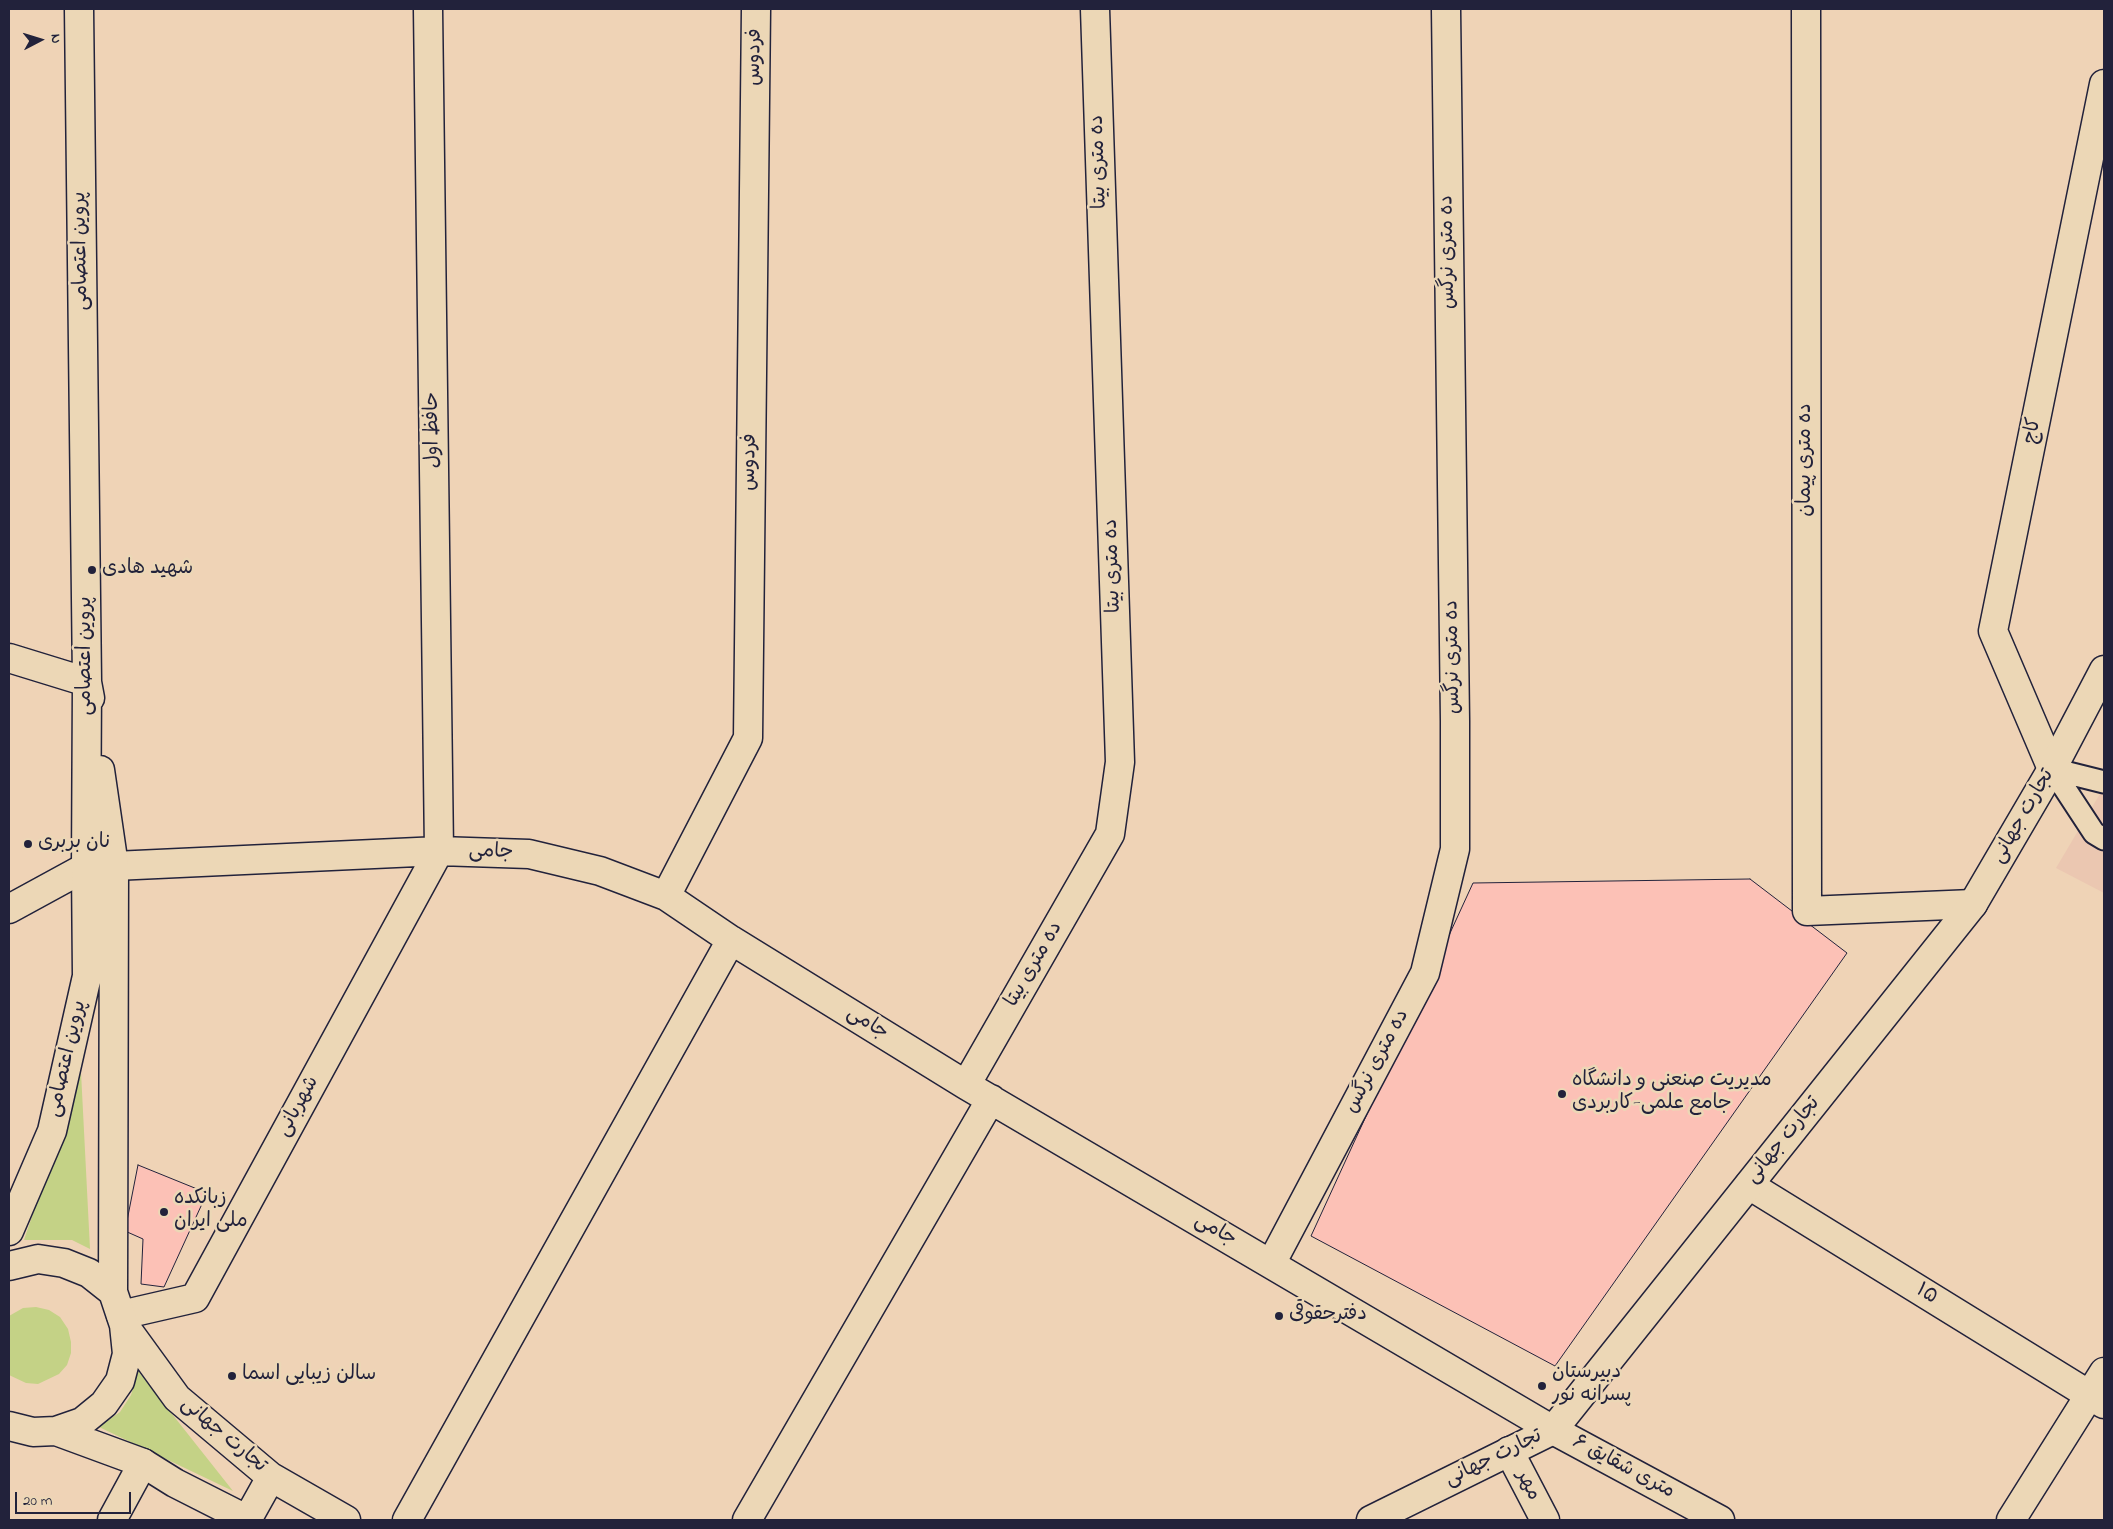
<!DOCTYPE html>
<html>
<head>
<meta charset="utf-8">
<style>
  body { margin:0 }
  #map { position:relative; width:2113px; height:1529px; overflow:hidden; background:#efd3b6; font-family:"Indie Flower",sans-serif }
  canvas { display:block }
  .frame { position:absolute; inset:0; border:10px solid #22223b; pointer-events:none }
  .north { position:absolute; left:15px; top:15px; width:50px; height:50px; -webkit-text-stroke:4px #ecd7b6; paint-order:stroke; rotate:85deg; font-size:14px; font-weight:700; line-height:20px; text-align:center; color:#22223b }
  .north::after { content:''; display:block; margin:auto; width:18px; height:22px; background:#22223b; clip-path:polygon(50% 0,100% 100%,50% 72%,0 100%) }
  .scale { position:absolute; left:15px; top:1492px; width:116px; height:22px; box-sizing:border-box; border:2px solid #22223b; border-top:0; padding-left:6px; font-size:15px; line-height:18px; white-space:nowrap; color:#22223b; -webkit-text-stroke:4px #ecd7b6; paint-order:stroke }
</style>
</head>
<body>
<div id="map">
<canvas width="2113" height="1529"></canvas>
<div class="frame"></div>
<div class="north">N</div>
<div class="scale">20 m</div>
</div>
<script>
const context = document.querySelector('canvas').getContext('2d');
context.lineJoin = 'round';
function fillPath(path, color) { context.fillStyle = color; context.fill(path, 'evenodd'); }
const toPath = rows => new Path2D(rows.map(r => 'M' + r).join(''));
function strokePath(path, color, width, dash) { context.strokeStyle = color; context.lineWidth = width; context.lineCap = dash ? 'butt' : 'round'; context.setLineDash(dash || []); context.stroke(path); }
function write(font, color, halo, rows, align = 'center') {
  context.font = font + ' "Indie Flower","Playpen Sans Arabic",sans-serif'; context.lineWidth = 5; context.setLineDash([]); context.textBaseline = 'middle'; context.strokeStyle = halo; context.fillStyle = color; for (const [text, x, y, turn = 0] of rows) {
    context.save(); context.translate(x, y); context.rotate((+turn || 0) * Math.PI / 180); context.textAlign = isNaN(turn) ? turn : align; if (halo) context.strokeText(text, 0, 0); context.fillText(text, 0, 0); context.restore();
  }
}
fillPath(toPath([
  [2104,787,2104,893,2056,868]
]), '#ebc7b1');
fillPath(toPath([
  [81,1072,90,1249,72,1240,24,1240],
  [36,1307,49,1310,60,1317,68,1329,71,1342,71,1353,67,1365,59,1374,38,1384,26,1383,9,1375,9,1316,23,1308],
  [138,1371,233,1491,99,1427,120,1412,131,1395]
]), '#c4d286');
const building = toPath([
  [1750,879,1847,953,1555,1366,1311,1236,1473,883,1750,879],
  [138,1165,207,1193,164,1287,141,1284,143,1239,125,1231,138,1165]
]);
fillPath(building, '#fcc1b6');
strokePath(building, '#22223b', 1);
const lane = toPath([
  [2052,769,2094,833,2104,839],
  [2052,769,2104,782]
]);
const street = toPath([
  [1806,9,1807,911,1973,904],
  [2052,769,1993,631,2104,84],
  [114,866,439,851,529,854,600,871,666,896,731,940,966,1085,1553,1430,1720,1520],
  [666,896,748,738,756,9],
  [9,909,86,867],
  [966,1085,1110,834,1120,762,1095,9],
  [1749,1185,2104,1404],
  [1271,1264,1425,973,1455,849,1455,721,1446,9],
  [121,1315,195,1298,439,851,428,9],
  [1509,1451,1545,1520],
  [112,1520,143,1463],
  [407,1520,731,940],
  [747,1520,991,1099],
  [2011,1520,2104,1372]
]);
const secondary = toPath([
  [9,658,87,682,90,698],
  [100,770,114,866,113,1292],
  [9,1231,52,1131,87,976,86,867,87,682,79,9],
  [9,1266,38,1259,64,1263,89,1273,113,1292,124,1325,127,1354,120,1381,104,1404,82,1422,56,1431,33,1432,9,1426],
  [124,1325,177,1398,271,1477,346,1520],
  [56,1431,143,1463,175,1483,248,1520],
  [247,1520,271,1477],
  [1371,1520,1553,1430,1973,904,2052,769,2104,670]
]);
strokePath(lane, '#22223b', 25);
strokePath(street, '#22223b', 31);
strokePath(secondary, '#22223b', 31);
strokePath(lane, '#ecd7b6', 21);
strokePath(street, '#ecd7b6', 28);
strokePath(secondary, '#ecd7b6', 28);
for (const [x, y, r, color] of [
  [92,570,5,"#22223b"],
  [28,844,5,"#22223b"],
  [1562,1094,5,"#22223b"],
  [164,1212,5,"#22223b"],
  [1279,1316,5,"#22223b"],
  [232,1376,5,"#22223b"],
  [1542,1386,5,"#22223b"]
]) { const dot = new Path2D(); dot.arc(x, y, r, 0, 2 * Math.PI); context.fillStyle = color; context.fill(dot); strokePath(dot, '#ecd7b6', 2); }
write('20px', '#22223b', '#ecd7b6', [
  ["فردوس",756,57,-89],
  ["ده متری بیتا",1100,162,-92],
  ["پروین اعتصامى",82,251,-91],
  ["ده متری نرگس",1449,252,-91],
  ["حافظ اول",434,430,-91],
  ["کاج",2034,431,-79],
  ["ده متری پیمان",1807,460,-90],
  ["فردوس",751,462,-89],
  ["ده متری بیتا",1114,566,-92],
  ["پروین اعتصامى",87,656,-90],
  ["ده متری نرگس",1454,657,-91],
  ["تجارت جهانی",2024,817,-60],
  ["جامی",491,853,2],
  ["ده متری بیتا",1035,965,-60],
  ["جامی",867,1024,32],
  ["پروین اعتصامى",68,1059,-77],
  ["ده متری نرگس",1378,1062,-62],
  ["شهربانی",299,1107,-61],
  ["تجارت جهانی",1784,1141,-51],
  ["جامی",1215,1231,30],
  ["۱۵",1926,1295,32],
  ["تجارت جهانی",223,1436,40],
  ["تجارت جهانی",1494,1459,-26],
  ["۶ متری شقایق",1623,1468,28],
  ["مهر",1527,1486,63]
]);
write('20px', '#22223b', '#ecd7b6', [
  ["شهید هادی",102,570],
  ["نان بربری",38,844],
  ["مدیریت صنعنی و دانشگاه",1572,1082],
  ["جامع علمی-کاربردی",1572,1105],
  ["زبانکده",174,1200],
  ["ملی ایران",174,1223],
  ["دفترحقوقی",1289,1316],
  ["دبیرستان",1552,1374],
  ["پسرانه نور",1552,1397],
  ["سالن زیبایی اسما",242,1376]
], 'left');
</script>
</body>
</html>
